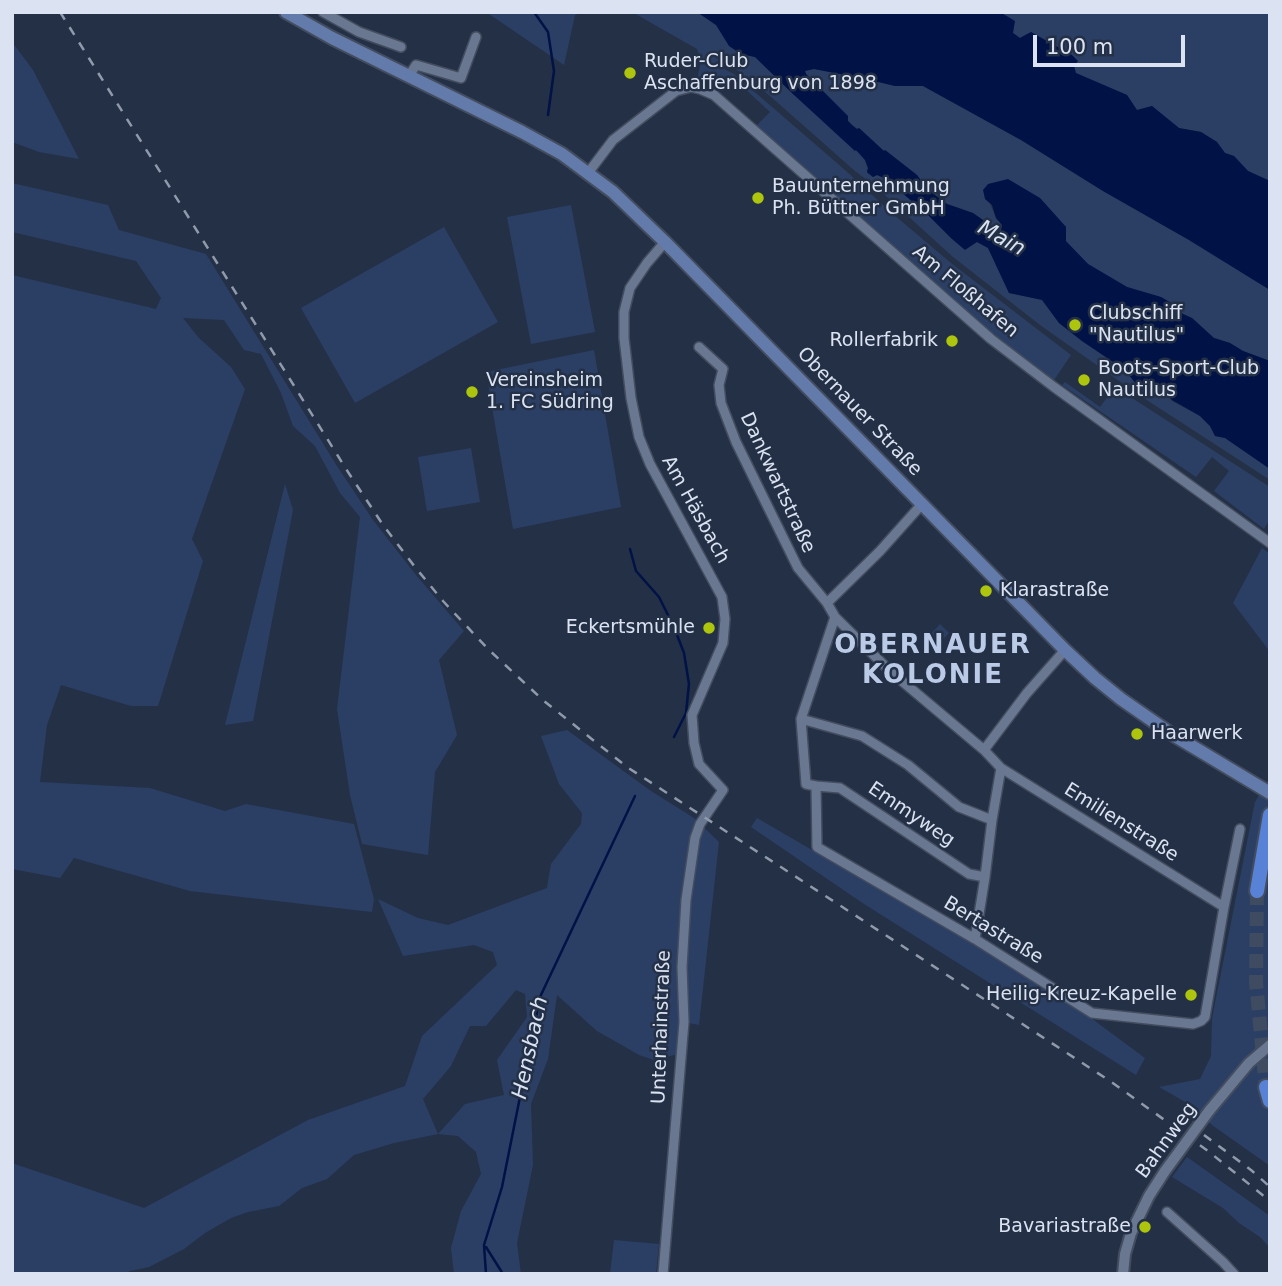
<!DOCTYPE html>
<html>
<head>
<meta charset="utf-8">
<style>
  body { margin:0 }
  #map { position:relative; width:1282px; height:1286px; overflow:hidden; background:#243046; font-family:"DejaVu Sans",sans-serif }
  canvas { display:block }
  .frame { position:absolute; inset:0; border:14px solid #dbe3f2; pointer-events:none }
  .scale { position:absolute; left:1033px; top:35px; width:152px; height:32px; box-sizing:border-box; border:4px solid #dbe3f2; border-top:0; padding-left:9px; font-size:21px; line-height:24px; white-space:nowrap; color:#dbe3f2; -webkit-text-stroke:5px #243046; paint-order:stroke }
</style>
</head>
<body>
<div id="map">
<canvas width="1282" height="1286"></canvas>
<div class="frame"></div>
<div class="scale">100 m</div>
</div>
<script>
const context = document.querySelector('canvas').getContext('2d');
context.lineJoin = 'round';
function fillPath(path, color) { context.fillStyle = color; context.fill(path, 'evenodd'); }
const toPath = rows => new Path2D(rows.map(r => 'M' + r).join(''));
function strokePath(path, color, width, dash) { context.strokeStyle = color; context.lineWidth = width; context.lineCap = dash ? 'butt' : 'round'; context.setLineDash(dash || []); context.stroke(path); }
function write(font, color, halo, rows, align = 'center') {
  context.font = font + ' "DejaVu Sans",sans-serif'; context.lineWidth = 5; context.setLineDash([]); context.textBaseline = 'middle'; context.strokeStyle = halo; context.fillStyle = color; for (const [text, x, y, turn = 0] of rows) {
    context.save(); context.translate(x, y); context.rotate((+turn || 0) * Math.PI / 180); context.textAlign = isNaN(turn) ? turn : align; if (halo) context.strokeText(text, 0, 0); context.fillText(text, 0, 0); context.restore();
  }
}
fillPath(toPath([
  [486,12,583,12,575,15,564,65],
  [632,12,697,12,716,25,741,54,755,57,793,94,856,150,865,160,868,169,867,170,867,173,873,177,877,175,886,179,929,216,952,239,977,242,988,248,1009,293,1042,299,1059,323,1082,341,1125,370,1141,390,1158,385,1172,401,1200,416,1210,426,1215,436,1225,438,1270,469,1270,480,1139,395,1040,325,953,257,876,187,855,171,770,96,733,67,725,65,724,69,734,74,845,170,893,214,951,263,1071,355,1054,380,981,326,756,126,770,112,731,76,716,90,706,83,697,80,701,61,697,49],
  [1000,12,1270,12,1270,181,1248,171,1234,156,1225,153,1217,142,1201,132,1179,128,1152,106,1137,110,1127,95,1075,73,1074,66,1031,32,1020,38,1013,33],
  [12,42,33,70,79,159,39,152,12,142],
  [814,69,866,79,895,86,923,86,1021,140,1103,191,1189,240,1270,290,1270,361,1243,351,1230,343,1214,338,1192,318,1183,314,1173,304,1161,297,1127,287,1088,264,1065,241,1066,227,1040,198,989,201,996,218,1002,225,1003,228,1001,230,998,230,973,213,947,204,927,189,917,175,885,150,884,151,859,128,857,129,852,125,806,74,805,71,807,70],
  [12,183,108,205,119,230,206,254,337,466,373,520,416,575,464,631,439,660,457,735,435,772,428,855,362,844,350,795,337,709,360,517,340,493,315,446,293,426,281,393,261,354,244,350,224,320,183,318,198,337,231,367,245,389,192,539,203,561,158,706,131,706,61,685,47,725,40,782,150,788,225,811,246,804,354,824,374,899,372,912,190,891,74,858,60,878,12,869,12,275,156,309,161,298,136,261,12,232],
  [571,205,595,332,531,344,507,217],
  [444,227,498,322,355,403,301,308],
  [594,350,621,507,513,529,486,372],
  [1065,382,1100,407,1115,387,1270,487,1270,519,1264,529,1214,491,1229,471,1212,457,1196,477,1062,385],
  [471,448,480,502,427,511,418,457],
  [285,484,293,510,253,721,225,725],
  [1262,548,1270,554,1270,652,1233,603],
  [940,624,949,633,933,649,924,641],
  [567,730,651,791,694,818,719,842,699,1025,684,1022,682,1053,654,1060,639,1055,597,1031,557,995,548,1059,531,1104,533,1165,517,1243,521,1274,454,1274,451,1248,461,1211,481,1174,476,1152,458,1136,438,1134,394,1143,354,1155,327,1179,302,1188,279,1206,248,1212,231,1218,205,1233,184,1249,149,1267,130,1271,125,1274,12,1274,12,1163,144,1208,308,1120,405,1086,422,1036,497,965,493,952,474,945,403,956,378,899,418,918,448,925,547,888,551,864,581,824,582,813,559,784,541,736],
  [516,990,525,994,527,1017,497,1060,504,1095,465,1104,438,1134,423,1099,451,1066,470,1026,486,1026],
  [1270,777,1270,1166,1212,1125,1194,1107,1159,1087,1200,1079,1211,1056,1212,1018,1255,802],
  [757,818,977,946,1095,1021,1145,1058,1136,1075,864,904,751,827],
  [1187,1157,1270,1216,1270,1248,1260,1237,1239,1223,1223,1208,1172,1177],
  [614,1240,659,1244,656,1274,610,1274]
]), '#2b3f65');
fillPath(toPath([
  [697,12,1000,12,1015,21,1013,33,1020,38,1031,32,1072,55,1078,61,1074,66,1076,73,1127,95,1137,110,1152,106,1179,128,1201,132,1217,142,1225,153,1234,156,1248,171,1270,181,1270,290,1189,240,1103,191,1021,140,923,86,895,86,866,79,814,69,805,71,806,74,848,116,848,121,852,125,857,129,859,128,884,151,885,150,917,175,927,189,947,204,973,213,997,230,1001,230,1002,225,996,218,992,205,985,199,983,190,988,184,1008,179,1040,198,1066,227,1066,241,1088,264,1127,287,1161,297,1173,304,1183,314,1192,318,1214,338,1230,343,1243,351,1270,361,1270,469,1225,438,1215,436,1210,426,1200,416,1172,400,1158,385,1141,390,1125,370,1082,341,1059,323,1042,300,1009,293,988,248,977,242,965,250,952,239,929,216,886,179,877,175,873,177,867,172,868,168,865,160,856,150,855,151,793,94,755,57,741,54,729,46,716,25]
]), '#011246');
strokePath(toPath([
  [534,12,548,32,554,71,548,115],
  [630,549,636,571,659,597,674,627,684,653,689,684,686,713,674,737],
  [486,1247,503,1274],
  [486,1274,484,1245,502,1187,540,997,635,796]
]), '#011246', 2.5);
strokePath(toPath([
  [1257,891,1256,982,1266,1087]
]), '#3f4b60', 14, [14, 7]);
const minor = toPath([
  [323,12,359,32,401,47],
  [409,76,416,65,461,78,476,37],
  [588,173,613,140,676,91,691,87,700,89,714,95,991,339,1054,387,1270,543],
  [699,347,723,369,719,385,721,403,736,442,798,568,827,603,835,617,890,671,984,750,1001,768,1224,907],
  [827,603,880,551,922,504],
  [835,617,801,719,806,784,816,786,817,847,975,939,1092,1013,1193,1024,1201,1021,1205,1017,1224,907,1240,829],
  [801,719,862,736,908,765,959,807,992,820],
  [984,750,1027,693,1065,650],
  [816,786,840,788,969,874,985,877],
  [975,939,985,877,992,820,1001,768],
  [1167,1212,1223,1262,1234,1274],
  [663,1274,684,1022,682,967,686,900,695,838,700,824,723,790,699,764,694,743,692,715,723,643,725,619,722,597,650,464,639,437,631,398,624,338,624,312,630,288,647,263,665,242]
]);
const tertiary = toPath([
  [1209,1111,1249,1063,1270,1045],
  [1123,1274,1125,1254,1131,1233,1149,1196,1165,1171]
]);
const secondary = toPath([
  [286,12,332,38,522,132,562,154,613,192,665,242,1065,650,1095,678,1121,699,1170,733,1270,793]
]);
const trunk = toPath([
  [1257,891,1270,815],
  [1266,1087,1270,1101]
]);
strokePath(minor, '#434d5f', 12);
strokePath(tertiary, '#434d5f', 14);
strokePath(secondary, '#434d5f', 16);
strokePath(trunk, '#434d5f', 18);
strokePath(minor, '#697791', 9);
strokePath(tertiary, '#697791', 10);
strokePath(secondary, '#637bab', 12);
strokePath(trunk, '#5882d6', 14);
strokePath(toPath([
  [60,12,348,472,383,525,415,567,443,601,488,649,544,701,627,767,1110,1081,1208,1151,1270,1201],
  [1204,1135,1251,1170,1270,1187]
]), '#909aac', 2.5, [9, 9]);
const tertiaryBridge = toPath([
  [1165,1171,1209,1111]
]);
strokePath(tertiaryBridge, '#434d5f', 14, []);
strokePath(tertiaryBridge, '#697791', 10);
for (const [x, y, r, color] of [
  [630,73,7,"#adc60d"],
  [758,198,7,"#adc60d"],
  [1075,325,7,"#adc60d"],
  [952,341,7,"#adc60d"],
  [1084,380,7,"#adc60d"],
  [472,392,7,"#adc60d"],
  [986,591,7,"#adc60d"],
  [709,628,7,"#adc60d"],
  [1137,734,7,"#adc60d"],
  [1191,995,7,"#adc60d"],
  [1145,1227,7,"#adc60d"]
]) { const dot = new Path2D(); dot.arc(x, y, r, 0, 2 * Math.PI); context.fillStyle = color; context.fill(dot); strokePath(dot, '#243046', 2.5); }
write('19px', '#dbe3f2', '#243046', [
  ["Ruder-Club",644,62],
  ["Aschaffenburg von 1898",644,84],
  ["Bauunternehmung",772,187],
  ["Ph. Büttner GmbH",772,209],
  ["Clubschiff",1089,314],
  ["\"Nautilus\"",1089,336],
  ["Rollerfabrik",938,341,"right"],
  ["Boots-Sport-Club",1098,369],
  ["Nautilus",1098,391],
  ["Vereinsheim",486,381],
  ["1. FC Südring",486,403],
  ["Klarastraße",1000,591],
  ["Eckertsmühle",695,628,"right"],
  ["Haarwerk",1151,734],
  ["Heilig-Kreuz-Kapelle",1177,995,"right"],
  ["Bavariastraße",1131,1227,"right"]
], 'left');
write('19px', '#dbe3f2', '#243046', [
  ["Am Floßhafen",965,292,40],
  ["Obernauer Straße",859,412,46],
  ["Dankwartstraße",777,483,65],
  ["Am Häsbach",695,510,61],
  ["Emmyweg",911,815,34],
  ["Emilienstraße",1121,823,32],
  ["Bertastraße",993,931,31],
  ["Unterhainstraße",662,1027,-88],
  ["Bahnweg",1167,1141,-54]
]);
write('italic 21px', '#d9e3f4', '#243046', [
  ["Main",1001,239,29],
  ["Hensbach",531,1048,-78]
]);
context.letterSpacing = '2px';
write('bold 26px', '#bbcbe7', '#243046', [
  ["OBERNAUER",933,646],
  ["KOLONIE",933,676]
]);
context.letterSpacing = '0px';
</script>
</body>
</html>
